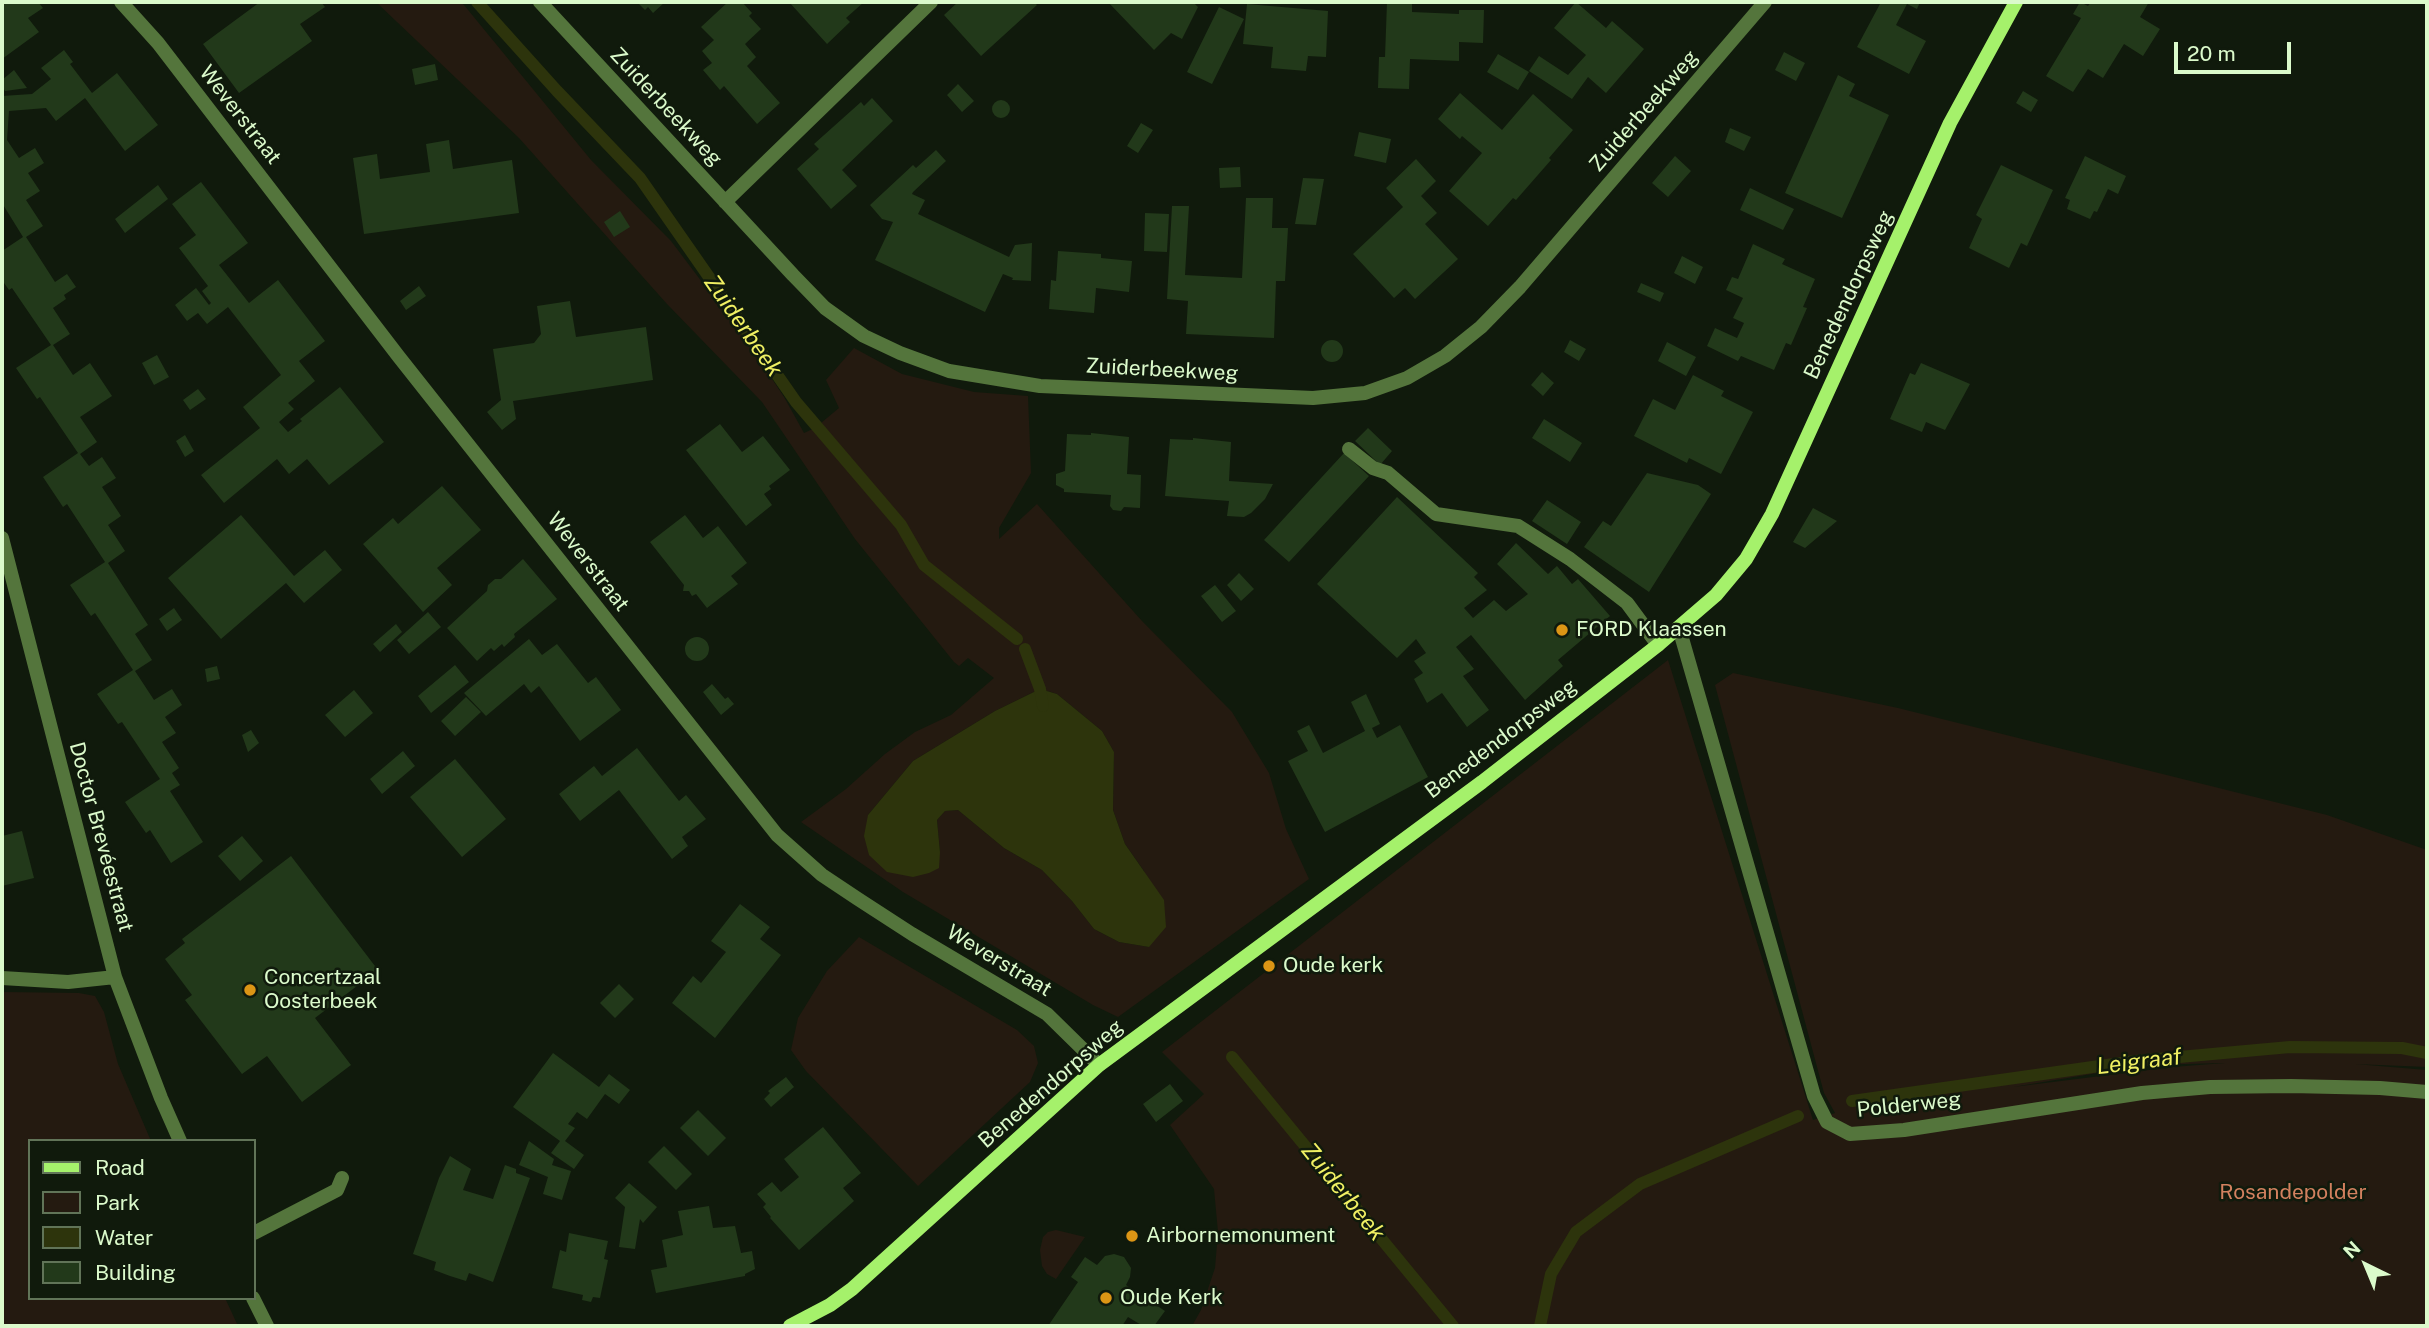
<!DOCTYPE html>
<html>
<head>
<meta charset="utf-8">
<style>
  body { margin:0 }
  #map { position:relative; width:2429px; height:1328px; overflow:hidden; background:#101a0c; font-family:"Public Sans",sans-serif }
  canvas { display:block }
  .frame { position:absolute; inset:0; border:4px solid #dbfacb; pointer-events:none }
  .legend { position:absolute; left:28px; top:1139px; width:228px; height:161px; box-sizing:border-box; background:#101a0c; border:2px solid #617458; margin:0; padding:9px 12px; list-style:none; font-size:21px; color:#dbfacb }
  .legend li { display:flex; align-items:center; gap:14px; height:35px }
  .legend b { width:35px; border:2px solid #617458 }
  .north { position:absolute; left:2331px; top:1230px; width:70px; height:70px; -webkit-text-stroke:5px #101a0c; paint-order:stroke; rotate:317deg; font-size:19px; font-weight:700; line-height:28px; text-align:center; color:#dbfacb }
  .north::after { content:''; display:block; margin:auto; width:24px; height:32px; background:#dbfacb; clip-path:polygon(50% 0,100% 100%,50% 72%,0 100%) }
  .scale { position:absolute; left:2174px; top:42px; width:117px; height:32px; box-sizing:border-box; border:4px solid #dbfacb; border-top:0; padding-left:9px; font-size:21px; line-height:24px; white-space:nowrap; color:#dbfacb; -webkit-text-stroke:5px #101a0c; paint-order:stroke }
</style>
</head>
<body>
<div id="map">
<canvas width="2429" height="1328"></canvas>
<div class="frame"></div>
<ul class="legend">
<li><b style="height:9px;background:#a5f16b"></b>Road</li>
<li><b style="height:19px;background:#241a10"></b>Park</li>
<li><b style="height:19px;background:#2d340c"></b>Water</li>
<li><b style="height:19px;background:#22391a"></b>Building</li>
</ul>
<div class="north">N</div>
<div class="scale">20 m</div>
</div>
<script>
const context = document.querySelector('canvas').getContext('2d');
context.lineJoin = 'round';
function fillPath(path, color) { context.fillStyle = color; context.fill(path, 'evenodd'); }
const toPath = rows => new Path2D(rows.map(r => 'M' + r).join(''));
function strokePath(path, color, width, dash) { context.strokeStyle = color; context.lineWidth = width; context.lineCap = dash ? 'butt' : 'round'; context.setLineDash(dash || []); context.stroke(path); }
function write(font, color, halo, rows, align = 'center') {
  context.font = font + ' "Public Sans",sans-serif'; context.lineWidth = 5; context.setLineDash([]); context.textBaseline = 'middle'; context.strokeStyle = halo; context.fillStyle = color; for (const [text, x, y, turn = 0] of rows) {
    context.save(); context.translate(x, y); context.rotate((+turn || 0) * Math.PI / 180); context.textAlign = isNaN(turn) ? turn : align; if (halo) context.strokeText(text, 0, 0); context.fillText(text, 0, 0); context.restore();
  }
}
fillPath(toPath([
  [376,2,460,2,464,5,591,160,671,241,748,343,784,397,804,433,815,428,839,408,826,380,854,348,902,374,974,392,1028,396,1031,473,999,528,999,539,1037,504,1142,621,1232,712,1269,773,1286,829,1309,879,1118,1017,1093,1005,903,892,801,822,846,789,885,754,915,732,951,715,994,678,968,658,959,666,954,662,855,539,762,402,667,304,519,138],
  [1040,689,1057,694,1102,731,1114,752,1113,810,1125,844,1144,871,1149,947,1119,942,1094,929,1072,901,1042,870,1004,848,958,810,945,811,937,820,940,852,868,815,913,761,995,711],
  [1668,660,1813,1120,1835,1113,1824,1093,1715,685,1733,673,1898,708,2327,815,2427,850,2427,1067,2355,1064,2427,1070,2427,1326,1192,1326,1201,1310,1215,1268,1218,1232,1214,1189,1170,1125,1204,1094,1162,1052],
  [2225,1063,2173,1067,2013,1087,2146,1065],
  [859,937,1017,1030,1034,1046,1038,1063,1030,1082,918,1186,806,1071,791,1050,798,1018,827,971],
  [2,992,79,993,95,996,104,1012,118,1064,151,1141,30,1141,30,1298,225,1298,238,1326,2,1326],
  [1056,1230,1085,1237,1056,1279,1047,1274,1042,1266,1040,1250,1043,1237,1048,1232]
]), '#241a10');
fillPath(toPath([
  [1040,689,1057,694,1102,731,1114,752,1113,810,1125,844,1164,900,1166,927,1149,947,1119,942,1094,929,1072,901,1042,870,1004,848,958,810,945,811,937,820,940,852,939,868,929,873,913,877,887,872,869,855,864,836,868,815,913,761,995,711]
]), '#2d340c');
strokePath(toPath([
  [477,2,557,91,640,178,796,402,901,525,924,565,1017,639],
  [1025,649,1040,689,1043,706],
  [1232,1057,1453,1326],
  [1852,1101,2135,1061,2290,1047,2402,1048,2427,1053],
  [1540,1326,1551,1274,1576,1232,1640,1184,1798,1116]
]), '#2d340c', 12);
fillPath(toPath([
  [2,2,38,2,43,8,28,18,39,32,2,59],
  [260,2,321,2,325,7,300,24,312,41,239,93,203,44],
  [637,2,665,2,653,13,648,7,645,10],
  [728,2,742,2,752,13,749,16,761,29,745,44,756,57,747,66,780,103,757,124,724,86,720,90,703,70,712,63,702,51,714,40,701,27],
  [792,2,864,2,846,18,850,22,827,44,790,3],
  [958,2,1034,2,1037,5,981,56,944,15],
  [1108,2,1193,2,1198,7,1182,39,1171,33,1154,50],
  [1387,2,1412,2,1412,12,1459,14,1459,10,1484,10,1483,43,1459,42,1459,61,1410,59,1409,89,1378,88,1379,57,1385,57],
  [1576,2,1606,28,1612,21,1644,49,1606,93,1588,77,1572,99,1529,71,1539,56,1568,75,1586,55,1554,28],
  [1881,2,1920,2,1917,9,1907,4,1896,25,1926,41,1909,74,1857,47],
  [2080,2,2088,6,2091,2,2149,2,2140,17,2160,29,2143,56,2124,44,2103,78,2088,69,2073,92,2046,76,2081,18,2073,14],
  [1247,4,1328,11,1326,57,1308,56,1306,71,1271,68,1273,47,1243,44],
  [1219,7,1244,19,1212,84,1187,72],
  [64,50,73,62,70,64,92,93,117,73,158,125,125,151,85,98,56,121,46,108,9,111,7,140,19,158,35,148,44,163,28,173,40,191,26,200,43,226,26,237,55,282,67,274,76,287,64,295,66,299,53,308,70,334,53,345,73,375,90,363,112,396,80,417,97,442,80,454,89,466,102,457,116,478,102,487,121,516,108,525,125,551,108,563,148,625,135,634,152,660,135,671,154,700,172,689,182,705,165,717,176,733,162,742,179,768,172,773,180,785,170,791,203,842,171,863,150,830,146,833,125,802,160,779,122,722,118,724,97,694,133,670,95,613,91,616,70,585,105,562,67,504,63,507,43,477,78,453,40,397,37,399,16,368,51,345,12,288,9,290,2,280,2,251,23,237,2,203,2,96,32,94,51,79,41,68],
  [1784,52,1805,63,1796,81,1775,70],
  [1498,54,1529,72,1518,90,1487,72],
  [435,64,438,80,415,85,412,69],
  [14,70,27,88,5,91,2,86,2,80],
  [1838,75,1855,84,1849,96,1889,115,1842,218,1785,193],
  [958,84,974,101,962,112,947,95],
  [2023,91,2038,100,2031,112,2016,103],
  [1460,93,1502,130,1533,94,1573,130,1549,158,1551,160,1516,200,1513,198,1488,226,1449,191,1482,153,1462,136,1460,139,1438,119],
  [872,98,893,121,842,170,857,186,831,209,797,169,819,149,814,144,861,102,864,106],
  '992 109a9 9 0 1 1 18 0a9 9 0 1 1-18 0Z',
  [1141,123,1153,130,1138,153,1127,146],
  [1730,128,1751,137,1744,151,1725,142],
  [1359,132,1391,139,1386,163,1354,156],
  [449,140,453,169,512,160,519,213,364,234,353,158,377,154,380,179,430,172,426,144],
  [936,150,946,161,913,192,912,194,925,200,918,214,1009,257,1015,245,1032,243,1031,281,1012,280,1013,278,1003,274,985,312,875,260,893,222,882,219,870,205,913,165,916,168],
  [1675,156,1691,171,1668,197,1652,183],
  [2085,156,2126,176,2118,194,2108,189,2097,212,2094,211,2090,219,2067,209,2070,200,2065,198],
  [1416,159,1436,181,1421,196,1437,213,1425,224,1458,259,1415,299,1405,288,1394,298,1353,254,1403,207,1386,188],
  [2001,165,2053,190,2027,246,2021,243,2009,268,1969,248,1982,219,1976,215],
  [1240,167,1241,187,1220,188,1219,168],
  [1303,178,1324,179,1316,225,1295,224],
  [201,182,248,243,219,265,249,303,278,280,325,341,299,361,315,381,288,403,294,409,279,422,288,432,302,421,300,419,340,387,384,442,329,485,307,459,289,474,277,459,224,503,201,475,260,428,243,407,281,375,228,307,207,324,198,313,187,321,175,305,196,288,209,305,211,303,202,291,208,286,179,248,196,235,172,204],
  [158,185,168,199,125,233,115,219],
  [1750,188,1794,209,1783,230,1740,210],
  [1246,198,1273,198,1272,228,1288,228,1285,281,1276,281,1274,338,1186,334,1188,301,1167,299,1172,206,1189,206,1185,275,1242,278],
  [620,211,630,227,614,237,604,222],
  [1145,213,1169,214,1167,252,1144,251],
  [1753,244,1785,259,1782,264,1815,279,1803,307,1807,308,1791,345,1786,343,1774,370,1741,356,1738,361,1707,346,1715,328,1737,338,1744,323,1733,318,1743,298,1726,290,1732,277,1738,279],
  [1058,251,1101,254,1101,258,1132,261,1129,292,1096,288,1094,313,1049,309,1051,280,1056,281],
  [1682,256,1703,267,1695,284,1674,273],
  [1641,283,1664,293,1660,302,1637,292],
  [419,286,426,296,406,310,400,301],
  [570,301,576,337,646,327,653,380,513,401,516,419,502,430,487,412,501,400,493,349,534,343,541,334,537,306],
  '1321 351a11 11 0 1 1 22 0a11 11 0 1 1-22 0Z',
  [1570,340,1586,349,1579,361,1564,352],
  [1667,342,1696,357,1686,376,1658,361],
  [157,355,169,377,154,385,142,363],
  [1921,363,1970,384,1945,430,1926,422,1922,432,1890,419,1910,373,1915,375],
  [1542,372,1554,383,1543,396,1531,385],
  [1693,375,1724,391,1721,396,1753,412,1721,474,1689,458,1687,463,1634,436,1653,399,1675,410],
  [198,389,206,399,190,410,183,400],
  [1544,419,1582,443,1570,462,1532,438],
  [720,424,742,452,763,436,790,470,769,486,771,489,764,494,772,505,746,526,686,450],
  [1368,428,1392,451,1380,465,1355,441],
  [1091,433,1129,437,1127,474,1141,475,1140,508,1124,507,1121,511,1113,510,1110,506,1111,495,1064,492,1064,489,1056,485,1056,474,1065,471,1067,434,1091,435],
  [185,435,194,451,185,457,176,441],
  [1193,438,1231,442,1229,481,1273,484,1265,499,1251,513,1244,517,1227,516,1229,501,1165,496,1170,439,1193,440],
  [1344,453,1369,476,1289,562,1264,540],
  [1647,473,1698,485,1711,494,1649,592,1584,547,1603,521,1611,526],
  [442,486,481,530,437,568,452,585,423,612,363,544,393,518,398,524],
  [1397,497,1478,573,1474,577,1487,590,1464,608,1473,618,1494,600,1506,611,1528,594,1497,564,1516,543,1548,574,1557,566,1572,584,1578,579,1610,616,1558,660,1563,666,1525,700,1471,635,1456,647,1474,669,1463,676,1489,710,1467,727,1442,693,1427,703,1414,679,1423,673,1414,661,1426,653,1416,639,1397,658,1317,584],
  [1547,500,1581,522,1567,544,1532,521],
  [1813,508,1837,521,1805,548,1793,542],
  [241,515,294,576,325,550,342,570,304,603,286,583,221,639,168,578],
  [685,515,703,538,718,526,747,563,731,576,738,584,707,608,696,594,692,596,689,591,683,591,684,585,650,542],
  [523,559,557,599,514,634,515,637,504,647,502,644,494,651,491,648,477,661,447,628,487,591,488,585,495,579,501,579],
  [1239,573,1254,589,1241,601,1227,585],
  [1215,585,1236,611,1222,622,1201,596],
  [174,608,182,620,167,631,159,619],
  [428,612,441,627,409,654,397,640],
  [396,624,402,632,380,652,373,644],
  '685 649a12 12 0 1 1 24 0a12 12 0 1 1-24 0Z',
  [529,639,542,655,557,644,588,683,596,677,621,710,580,741,539,686,531,693,524,684,486,716,464,693],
  [455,665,469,682,431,713,418,696],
  [217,666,220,679,207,682,205,669],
  [712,684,725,699,728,697,734,704,721,715,703,692],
  [354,690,373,713,345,737,325,715],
  [1366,694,1380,724,1372,728,1377,738,1400,725,1428,777,1325,832,1288,761,1308,751,1297,731,1309,725,1323,753,1365,731,1351,702],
  [466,697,481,712,455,736,441,721],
  [251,730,259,743,248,752,242,735],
  [637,748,679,801,686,795,706,819,682,837,688,846,672,859,619,790,580,821,559,794,594,766,602,776],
  [403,751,415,766,382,794,370,779],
  [455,759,506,819,462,857,410,797],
  [22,831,34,878,2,886,2,836],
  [242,836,263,861,240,881,218,856],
  [291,856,378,970,315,1018,351,1065,302,1102,267,1056,242,1074,185,1000,192,995,165,959,185,943,182,939],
  [740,904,770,927,760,939,781,955,715,1038,672,1003,693,976,701,983,726,952,711,941],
  [619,984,634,999,615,1018,600,1003],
  [553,1053,599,1087,609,1074,630,1090,619,1104,605,1094,587,1119,577,1112,568,1124,575,1128,565,1141,584,1155,574,1169,551,1153,560,1141,513,1107],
  [786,1077,794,1087,771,1107,764,1099,770,1093,768,1091],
  [1170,1084,1183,1101,1156,1122,1143,1104],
  [698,1110,726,1138,708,1156,680,1128],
  [823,1127,861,1173,843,1188,854,1201,799,1250,770,1218,771,1217,763,1207,766,1204,757,1194,772,1182,781,1192,799,1177,784,1159],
  [529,1141,554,1159,552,1165,571,1171,562,1200,543,1194,548,1177,519,1165],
  [664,1146,692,1174,676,1190,648,1162],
  [450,1156,471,1169,463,1190,493,1199,505,1165,516,1169,516,1173,530,1178,493,1282,469,1273,466,1281,450,1276,434,1270,436,1262,413,1254,439,1178],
  [629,1183,657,1207,643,1223,640,1219,635,1249,619,1247,625,1207,615,1198],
  [709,1206,713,1228,735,1226,741,1253,752,1251,755,1269,745,1274,745,1276,656,1293,651,1270,667,1267,662,1240,683,1235,678,1211],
  [569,1233,608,1241,604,1259,608,1260,600,1298,593,1297,591,1302,582,1300,583,1295,552,1288,560,1250,566,1252],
  [1114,1254,1124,1257,1131,1268,1130,1277,1126,1285,1165,1311,1154,1326,1143,1326,1128,1317,1122,1326,1048,1326,1078,1282,1071,1277,1085,1257,1097,1265,1105,1256]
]), '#22391a');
strokePath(toPath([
  [1349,449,1373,468,1388,473,1436,514,1518,526,1570,559,1627,603,1658,645]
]), '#54753c', 14);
strokePath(toPath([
  [121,2,158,43,399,357,777,835,822,875,858,899,912,934,1047,1014,1099,1065],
  [540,2,793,275,825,308,864,336,900,353,949,371,1040,386,1313,398,1365,393,1407,378,1445,356,1481,327,1520,287,1765,2],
  [725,202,931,2],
  [2,538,115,977,161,1098,180,1141],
  [1679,628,1814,1096,1827,1122,1850,1134,1904,1130,2142,1093,2210,1087,2291,1086,2380,1088,2427,1092],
  [2,978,68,982,115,977],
  [254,1233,337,1190,342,1178],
  [253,1298,267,1326]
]), '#54753c', 14);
strokePath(toPath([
  [790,1326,830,1305,852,1289,1099,1065,1482,782,1658,645,1716,595,1746,559,1772,514,1950,123,2016,2]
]), '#a5f16b', 14);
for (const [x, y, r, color] of [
  [1562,630,7,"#dc9515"],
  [1269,966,7,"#dc9515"],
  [250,990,7,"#dc9515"],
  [1132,1236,7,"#dc9515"],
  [1106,1298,7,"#dc9515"]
]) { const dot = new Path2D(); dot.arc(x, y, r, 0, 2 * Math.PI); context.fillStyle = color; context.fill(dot); strokePath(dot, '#101a0c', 2.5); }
write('21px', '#dbfacb', '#101a0c', [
  ["Zuiderbeekweg",666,107,47],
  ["Zuiderbeekweg",1644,111,-49],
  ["Weverstraat",240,115,52],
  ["Benedendorpsweg",1849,295,-65],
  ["Zuiderbeekweg",1162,370,3],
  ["Weverstraat",588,562,52],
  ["Benedendorpsweg",1501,739,-37],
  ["Doctor Brevéestraat",101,837,75],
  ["Weverstraat",999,961,31],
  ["Benedendorpsweg",1051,1084,-41],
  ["Polderweg",1909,1105,-6]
]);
write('21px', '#dbfacb', '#101a0c', [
  ["FORD Klaassen",1576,630],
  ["Oude kerk",1283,966],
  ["Concertzaal",264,978],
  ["Oosterbeek",264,1002],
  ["Airbornemonument",1146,1236],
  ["Oude Kerk",1120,1298]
], 'left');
write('21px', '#d2815f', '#101a0c', [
  ["Rosandepolder",2293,1193]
]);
write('italic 23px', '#f0f063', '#101a0c', [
  ["Zuiderbeek",743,326,55],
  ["Leigraaf",2139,1062,-7],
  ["Zuiderbeek",1343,1192,51]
]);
</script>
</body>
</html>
